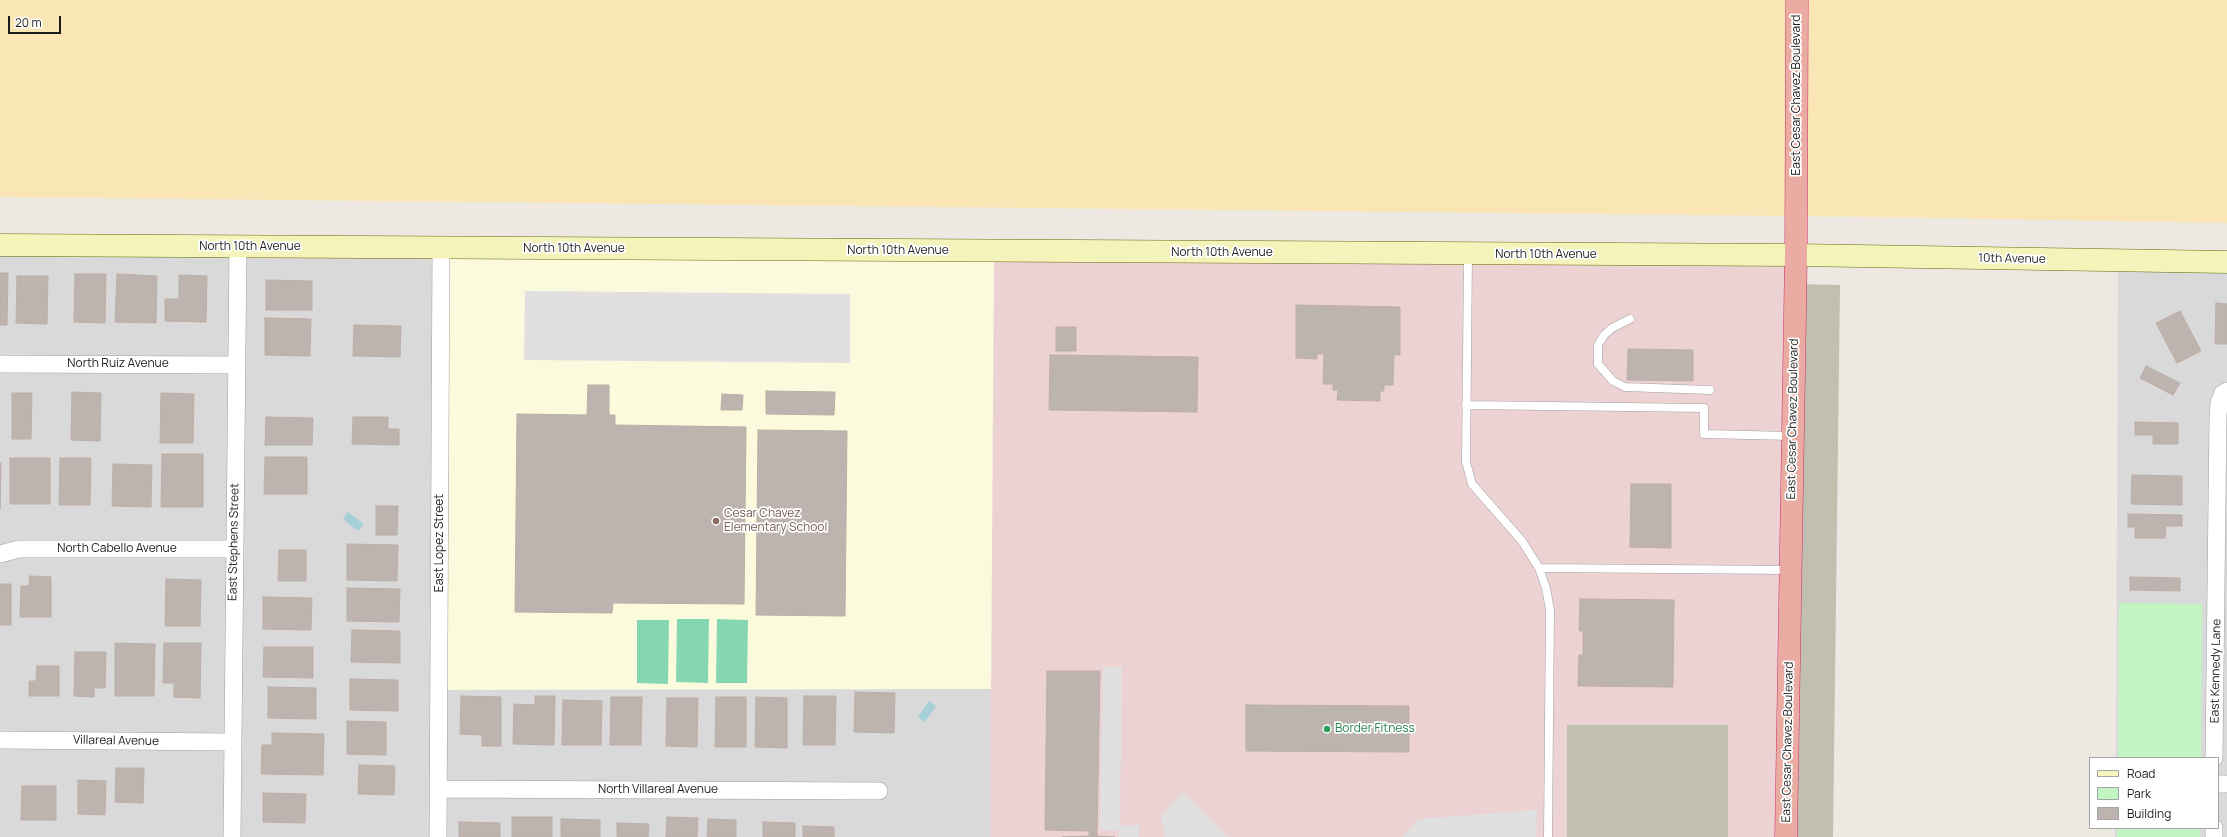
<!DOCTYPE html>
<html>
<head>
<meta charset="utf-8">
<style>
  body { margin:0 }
  #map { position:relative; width:2227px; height:837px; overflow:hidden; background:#ede9e2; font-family:Manrope,sans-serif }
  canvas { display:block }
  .legend { position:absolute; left:2089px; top:757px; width:130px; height:72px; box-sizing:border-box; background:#fff; border:1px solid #a4a4a4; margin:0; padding:5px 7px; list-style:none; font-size:12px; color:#1c1c1c }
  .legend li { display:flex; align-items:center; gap:8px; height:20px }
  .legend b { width:20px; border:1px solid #a4a4a4 }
  .scale { position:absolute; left:8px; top:16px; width:53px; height:18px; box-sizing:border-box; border:2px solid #1c1c1c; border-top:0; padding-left:5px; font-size:12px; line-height:14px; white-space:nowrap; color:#1c1c1c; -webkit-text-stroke:3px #fff; paint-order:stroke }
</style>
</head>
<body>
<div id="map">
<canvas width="2227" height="837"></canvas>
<ul class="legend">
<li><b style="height:5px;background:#f4f3b9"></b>Road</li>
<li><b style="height:11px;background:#c1f5c2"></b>Park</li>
<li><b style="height:11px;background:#bdb4af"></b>Building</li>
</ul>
<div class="scale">20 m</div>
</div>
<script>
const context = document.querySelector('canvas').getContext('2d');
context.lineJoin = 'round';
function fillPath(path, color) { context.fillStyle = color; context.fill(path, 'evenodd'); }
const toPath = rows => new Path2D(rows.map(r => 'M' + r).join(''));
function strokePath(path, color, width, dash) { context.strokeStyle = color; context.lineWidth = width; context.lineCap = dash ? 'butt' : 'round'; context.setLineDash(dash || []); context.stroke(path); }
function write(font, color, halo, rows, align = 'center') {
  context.font = font + ' Manrope,sans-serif'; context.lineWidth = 3.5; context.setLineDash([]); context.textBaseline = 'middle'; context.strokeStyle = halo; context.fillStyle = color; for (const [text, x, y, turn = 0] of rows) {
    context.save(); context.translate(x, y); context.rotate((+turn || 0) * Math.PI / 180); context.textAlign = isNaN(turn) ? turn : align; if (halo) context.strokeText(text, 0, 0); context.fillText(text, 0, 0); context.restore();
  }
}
fillPath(toPath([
  [0,246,994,251,990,837,0,837],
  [2118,260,2227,262,2227,837,2115,837,2115,828,2218,828,2218,758,2116,758]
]), '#dad9d9');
fillPath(toPath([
  [994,251,1796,255,1786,837,990,837]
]), '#edd2d3');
fillPath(toPath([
  [441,248,994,251,991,689,439,690]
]), '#fcfadc');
fillPath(toPath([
  [1800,284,1840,285,1833,837,1792,837],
  [1567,725,1728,725,1728,837,1567,837]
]), '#c1bfaf');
fillPath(toPath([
  [0,0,2227,0,2227,223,1877,217,0,197]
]), '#f9e6b4');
fillPath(toPath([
  [2119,603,2202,604,2201,758,2118,758],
  [2117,828,2200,828,2200,837,2117,837]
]), '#c1f5c2');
fillPath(toPath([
  [677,619,709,619,708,683,676,682],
  [717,619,748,620,747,683,716,683],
  [637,620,669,620,668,684,637,683]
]), '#85d7b1');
fillPath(toPath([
  [525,291,850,294,850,363,524,360],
  [1103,667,1122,667,1120,825,1139,825,1139,837,1119,837,1118,830,1100,830],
  [1184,792,1228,837,1165,837,1161,815],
  [1537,810,1536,837,1402,837,1419,819]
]), '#e0e0e0');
fillPath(toPath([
  [348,512,364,524,358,531,343,519],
  [929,701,936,706,925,722,918,717]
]), '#a6d0d8');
const building = toPath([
  [0,273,8,273,7,325,0,325,0,273],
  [75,274,106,274,105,323,74,322,75,274],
  [117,274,157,276,156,323,115,322,117,274],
  [179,275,207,276,206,322,165,321,165,299,179,299,179,275],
  [17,276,48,276,47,324,16,323,17,276],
  [266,280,312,281,312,310,266,310,266,280],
  [2216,303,2227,304,2227,344,2215,344,2216,303],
  [1296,305,1400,307,1400,355,1394,355,1393,385,1384,385,1384,391,1380,391,1380,401,1337,400,1338,390,1333,390,1333,384,1323,384,1324,354,1317,354,1317,359,1296,358,1296,305],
  [2180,311,2201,351,2177,363,2156,323,2180,311],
  [265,318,311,319,310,356,265,355,265,318],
  [354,325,401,326,400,357,353,356,354,325],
  [1056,327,1076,327,1076,351,1056,351,1056,327],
  [1628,349,1693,350,1693,381,1627,380,1628,349],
  [1050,355,1198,357,1197,412,1049,410,1050,355],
  [2146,366,2180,383,2173,395,2140,378,2146,366],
  [588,385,609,385,609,415,615,415,615,425,746,427,744,604,613,603,612,613,515,612,517,414,587,415,588,385],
  [766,391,835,392,834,415,766,414,766,391],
  [72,392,101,393,100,441,71,440,72,392],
  [12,393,32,393,31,439,12,439,12,393],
  [161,393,194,394,193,443,160,443,161,393],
  [722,394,743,395,742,410,721,410,722,394],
  [266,417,313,418,312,445,265,445,266,417],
  [353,417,388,417,388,429,399,429,399,445,352,444,353,417],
  [2135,422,2178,423,2178,444,2153,444,2153,435,2135,435,2135,422],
  [758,430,847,431,845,616,756,615,758,430],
  [162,454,203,454,203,507,161,507,162,454],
  [265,457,307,457,307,494,264,494,265,457],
  [10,458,50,458,50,504,10,504,10,458],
  [60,458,91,458,90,505,59,505,60,458],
  [0,463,1,463,0,510,0,463],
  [113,464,152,465,151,507,112,506,113,464],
  [2132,475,2182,476,2182,505,2131,504,2132,475],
  [1631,484,1671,484,1671,548,1630,547,1631,484],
  [376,506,398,506,397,535,376,535,376,506],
  [2128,514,2182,515,2182,526,2166,526,2165,538,2135,538,2135,527,2128,527,2128,514],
  [347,544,398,545,397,581,347,580,347,544],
  [279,550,306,550,306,581,278,581,279,550],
  [30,576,51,577,51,617,20,617,21,586,29,586,30,576],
  [2130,577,2180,578,2180,591,2130,590,2130,577],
  [166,579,201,580,200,626,165,626,166,579],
  [0,584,11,584,11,625,0,625,0,584],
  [347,588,400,589,399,622,347,621,347,588],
  [263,597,312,598,311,630,263,629,263,597],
  [1580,599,1674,600,1673,687,1578,686,1579,655,1583,655,1583,631,1579,631,1580,599],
  [352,630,400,631,400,663,351,662,352,630],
  [115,643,155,644,154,696,115,696,115,643],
  [164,643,201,643,200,698,174,697,174,683,163,683,164,643],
  [264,647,313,647,313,678,263,677,264,647],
  [75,652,106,652,105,688,94,688,94,697,74,696,75,652],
  [37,666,59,666,59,696,29,696,29,681,36,681,37,666],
  [1047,671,1100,671,1097,836,1115,837,1062,837,1089,836,1089,831,1045,830,1047,671],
  [350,679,398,680,398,711,350,710,350,679],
  [268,687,316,688,316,719,268,718,268,687],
  [855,692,895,693,894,733,854,732,855,692],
  [461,696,501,697,501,746,482,746,482,735,460,734,461,696],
  [535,696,555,696,554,745,513,744,514,704,535,705,535,696],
  [804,696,836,696,835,745,803,745,804,696],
  [611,697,642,697,641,745,610,745,611,697],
  [716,697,746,697,746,747,715,747,716,697],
  [756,697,787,698,787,748,755,747,756,697],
  [667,698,698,698,697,747,666,746,667,698],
  [563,700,602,701,601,745,562,745,563,700],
  [1246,705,1409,706,1409,752,1246,751,1246,705],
  [347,721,386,722,386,755,347,754,347,721],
  [272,733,324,734,323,775,261,774,262,745,272,745,272,733],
  [359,765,395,766,394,795,358,794,359,765],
  [116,768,144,768,143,803,115,802,116,768],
  [78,780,106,781,105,815,78,814,78,780],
  [22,786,56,786,56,820,21,820,22,786],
  [263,793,306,794,305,823,263,822,263,793],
  [512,817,552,817,552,837,512,837,512,817],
  [667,817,698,818,697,837,666,837,667,817],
  [561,819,600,820,600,837,561,837,561,819],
  [708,819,736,820,736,837,707,837,708,819],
  [459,822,500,823,500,837,459,837,459,822],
  [763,822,795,823,795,837,763,837,763,822],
  [617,823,649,824,648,837,617,837,617,823],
  [803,826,834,827,834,837,803,837,803,826]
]);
fillPath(building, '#bdb4af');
strokePath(building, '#bdaea6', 1);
const service = toPath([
  [1468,255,1466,462,1472,484,1522,541,1539,568,1546,588,1550,610,1548,837],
  [1630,319,1612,328,1604,335,1598,345,1598,364,1613,381,1625,387,1710,390],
  [1466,405,1704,408,1704,434,1792,436],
  [1539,568,1790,570]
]);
const minor = toPath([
  [0,364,236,365],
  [0,554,19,549,234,549],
  [0,740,232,742],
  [2214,758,2218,416,2219,403,2223,393,2227,391],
  [2218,784,2227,784],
  [438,789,879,791],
  [232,837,238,247],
  [438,837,441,248],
  [2214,837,2214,828]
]);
const secondary = toPath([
  [0,245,1796,255,2227,262]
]);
const trunk = toPath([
  [1786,837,1796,255,1797,0]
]);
strokePath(service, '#a0a0a0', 9);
strokePath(minor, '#a0a0a0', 18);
strokePath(secondary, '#676a0c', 23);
strokePath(trunk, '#ca3071', 23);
strokePath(service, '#fff', 8);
strokePath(minor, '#fff', 17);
strokePath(secondary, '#f4f3b9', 22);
strokePath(trunk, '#eaaca2', 22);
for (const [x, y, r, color] of [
  [716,521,4,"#8d6e63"],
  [1327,729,4,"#2e9e5b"]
]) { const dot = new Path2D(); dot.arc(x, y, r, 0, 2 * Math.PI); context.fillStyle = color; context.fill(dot); strokePath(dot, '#fff', 1.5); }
write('12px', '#1c1c1c', '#fff', [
  ["East Cesar Chavez Boulevard",1797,95,-90],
  ["North 10th Avenue",250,247],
  ["North 10th Avenue",574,249],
  ["North 10th Avenue",898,251],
  ["North 10th Avenue",1222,253],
  ["North 10th Avenue",1546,255],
  ["10th Avenue",2012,259,1],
  ["North Ruiz Avenue",118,364],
  ["East Cesar Chavez Boulevard",1793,419,-89],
  ["East Stephens Street",234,542,-89],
  ["East Lopez Street",440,543,-90],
  ["North Cabello Avenue",117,549],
  ["East Kennedy Lane",2216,671,-89],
  ["Villareal Avenue",116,741,1],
  ["East Cesar Chavez Boulevard",1788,742,-89],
  ["North Villareal Avenue",658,790]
]);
write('12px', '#785e54', '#fff', [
  ["Cesar Chavez",724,514],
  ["Elementary School",724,528]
], 'left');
write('12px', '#27864d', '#fff', [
  ["Border Fitness",1335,729]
], 'left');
</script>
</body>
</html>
